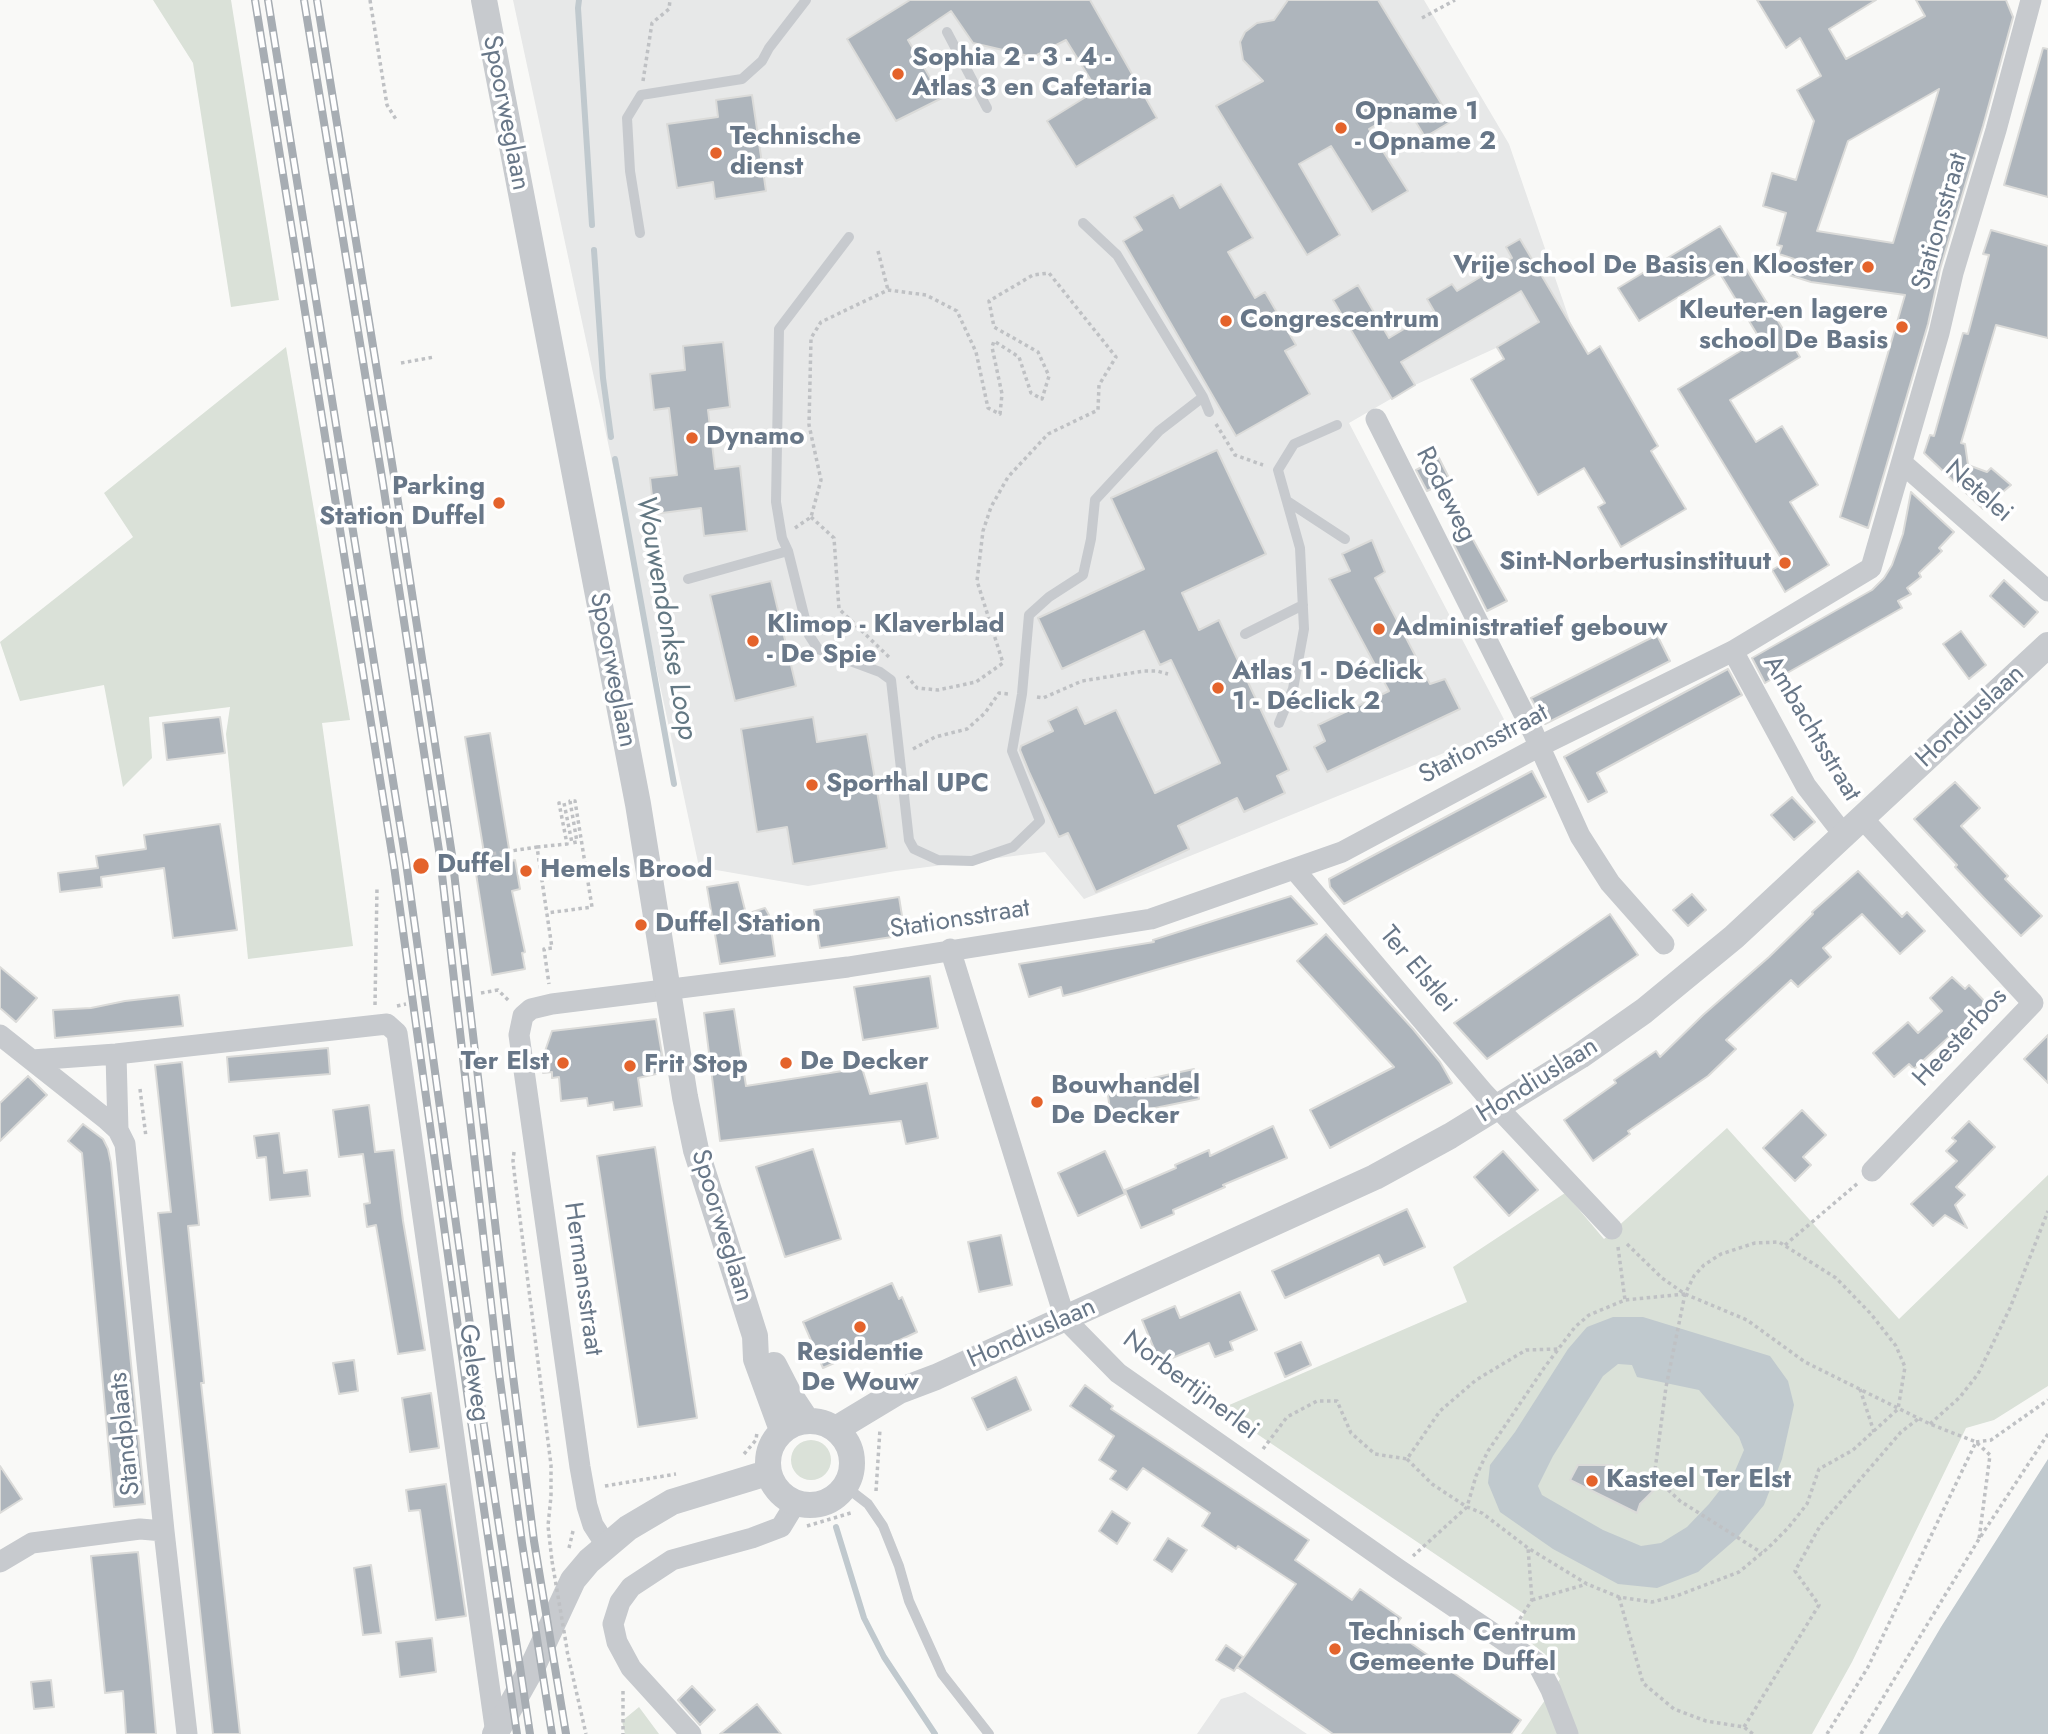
<!DOCTYPE html>
<html>
<head>
<meta charset="utf-8">
<style>
  body { margin:0 }
  canvas { display:block; background:#f9f9f7 }
</style>
</head>
<body>
<canvas width="2048" height="1734"></canvas>
<script>
const context = document.querySelector('canvas').getContext('2d');
context.lineJoin = 'round';
function fillPath(path, color) { context.fillStyle = color; context.fill(path, 'evenodd'); }
const toPath = rows => new Path2D(rows.map(r => 'M' + r).join(''));
function strokePath(path, color, width, dash) { context.strokeStyle = color; context.lineWidth = width; context.lineCap = dash ? 'butt' : 'round'; context.setLineDash(dash || []); context.stroke(path); }
function write(font, color, halo, rows, align = 'center') {
  context.font = font + ' Jost,sans-serif'; context.lineWidth = 7; context.setLineDash([]); context.textBaseline = 'middle'; context.strokeStyle = halo; context.fillStyle = color; for (const [text, x, y, turn = 0] of rows) {
    context.save(); context.translate(x, y); context.rotate((+turn || 0) * Math.PI / 180); context.textAlign = isNaN(turn) ? turn : align; if (halo) context.strokeText(text, 0, 0); context.fillText(text, 0, 0); context.restore();
  }
}
fillPath(toPath([
  [513,0,1424,0,1509,144,1572,327,1508,365,1496,348,1415,385,1349,423,1508,727,1084,899,1045,852,896,871,808,886,699,867],
  [1245,1692,1307,1734,1197,1734,1221,1699]
]), '#e7e8e8');
fillPath(toPath([
  [153,0,231,0,279,300,231,307,193,63],
  [286,347,350,720,322,723,353,946,248,959,226,734,230,707,149,717,152,758,123,787,104,685,20,701,0,642,133,537,104,493],
  [1727,1128,1899,1319,2048,1175,2048,1386,1994,1420,1966,1428,1852,1662,1812,1734,1521,1734,1560,1679,1545,1654,1518,1633,1524,1614,1220,1409,1467,1302,1453,1267,1565,1193,1604,1239],
  '791 1460a20 20 0 1 1 40 0a20 20 0 1 1-40 0Z',
  [639,1707,659,1734,625,1734,622,1721]
]), '#dae1d8');
fillPath(toPath([
  [1613,1317,1643,1317,1770,1356,1788,1381,1794,1405,1782,1459,1764,1505,1736,1539,1698,1572,1657,1588,1618,1584,1553,1549,1500,1512,1488,1483,1490,1465,1515,1432,1568,1349,1587,1327],
  [1618,1364,1632,1365,1637,1377,1699,1390,1739,1437,1744,1450,1735,1471,1709,1504,1687,1527,1661,1543,1641,1546,1603,1530,1542,1495,1538,1486,1553,1456,1603,1376],
  [2048,1459,2048,1734,1878,1734,1941,1627]
]), '#c0c9ce');
strokePath(toPath([
  [579,0,578,8,592,225],
  [594,250,603,378,611,437],
  [615,459,674,784],
  [836,1527,864,1618,884,1657,935,1734]
]), '#c0c9ce', 6);
const building = toPath([
  [910,0,1090,0,1157,118,1076,167,1047,121,1097,90,1066,40,1033,57,973,43,951,11,908,40,942,98,896,121,847,39,910,0],
  [1288,0,1378,0,1452,121,1425,137,1406,106,1369,129,1408,191,1372,212,1331,146,1299,164,1340,235,1307,255,1216,106,1263,81,1243,60,1240,42,1245,32,1257,23,1274,20,1288,0],
  [1757,0,1876,0,1829,29,1846,59,1925,16,1916,0,2006,0,2013,17,1983,126,1940,269,1928,324,1868,528,1840,517,1905,295,1811,282,1789,275,1794,259,1779,254,1782,246,1777,245,1786,213,1763,206,1772,173,1796,180,1814,121,1797,90,1821,76,1800,38,1786,48,1757,0],
  [1939,89,1893,243,1817,231,1848,141,1939,89],
  [2043,48,2048,49,2048,197,2004,185,2043,48],
  [752,95,766,191,715,199,713,182,677,188,667,124,718,117,716,100,752,95],
  [1221,184,1253,238,1228,252,1255,298,1265,292,1296,345,1285,351,1310,394,1236,436,1123,241,1142,230,1134,217,1173,195,1180,208,1221,184],
  [1720,226,1800,357,1730,400,1756,442,1782,426,1818,485,1790,502,1829,565,1785,592,1772,570,1784,563,1678,389,1760,339,1719,272,1639,321,1618,288,1720,226],
  [1991,230,2048,246,2048,338,1996,325,1961,443,1965,444,1968,465,1987,472,1991,468,2011,485,1983,509,1924,453,1930,435,1934,436,1963,333,1968,334,1989,255,1983,254,1991,230],
  [1520,239,1588,354,1600,346,1658,446,1651,451,1686,509,1621,547,1598,507,1605,503,1584,468,1538,495,1471,379,1504,359,1497,347,1539,322,1521,291,1401,362,1415,385,1392,399,1333,300,1358,285,1389,338,1434,311,1427,299,1452,284,1457,291,1512,258,1506,247,1520,239],
  [723,342,730,407,708,410,715,469,740,466,747,531,704,536,701,508,654,514,650,478,677,475,669,408,654,410,650,374,685,370,683,346,723,342],
  [1217,450,1266,554,1182,593,1199,630,1219,620,1289,770,1277,776,1285,793,1244,812,1237,798,1178,826,1189,849,1096,892,1068,833,1059,837,1029,772,1020,750,1021,746,1053,731,1048,721,1077,707,1085,724,1116,710,1155,793,1220,763,1171,660,1160,665,1144,631,1062,669,1038,618,1144,569,1111,498,1217,450],
  [1439,458,1450,480,1427,491,1416,470,1439,458],
  [1911,492,1954,532,1939,548,1942,551,1919,573,1921,577,1907,588,1911,594,1898,601,1902,608,1773,681,1772,679,1765,683,1752,658,1872,590,1884,578,1892,565,1903,534,1911,492],
  [1471,536,1507,601,1487,611,1454,545,1471,536],
  [1372,540,1385,572,1375,578,1430,684,1445,679,1460,709,1327,772,1314,747,1325,741,1318,725,1389,691,1329,579,1350,571,1342,554,1372,540],
  [2004,580,2038,612,2024,627,1990,596,2004,580],
  [771,581,796,686,735,701,710,595,771,581],
  [1961,631,1986,665,1969,679,1943,644,1961,631],
  [1657,635,1670,661,1545,724,1531,698,1657,635],
  [1728,669,1742,695,1597,773,1607,792,1588,802,1564,757,1728,669],
  [220,717,225,753,167,760,163,723,220,717],
  [813,717,817,742,867,734,887,848,793,864,787,827,757,832,741,729,813,717],
  [490,733,511,861,515,860,520,889,512,891,525,952,522,953,525,969,492,975,475,867,486,865,465,737,490,733],
  [1532,771,1546,797,1344,904,1330,887,1329,879,1532,771],
  [1955,782,1980,808,1961,826,2008,876,2005,879,2042,916,2021,936,1984,898,1955,867,1957,865,1914,819,1955,782],
  [1792,797,1815,822,1794,840,1771,815,1792,797],
  [220,824,237,930,173,938,164,868,101,877,102,887,60,892,58,873,98,868,96,856,146,849,144,835,220,824],
  [1858,871,1902,917,1907,912,1925,931,1900,954,1862,914,1823,948,1831,957,1798,987,1791,980,1726,1040,1736,1049,1708,1076,1628,1131,1630,1134,1593,1161,1564,1120,1616,1083,1614,1080,1656,1051,1660,1057,1703,1015,1769,957,1813,914,1812,912,1858,871],
  [738,882,746,914,765,908,769,915,775,956,720,964,707,887,738,882],
  [1692,894,1706,910,1688,926,1673,910,1692,894],
  [1291,896,1317,924,1079,992,1063,996,1061,987,1029,997,1019,964,1154,942,1153,940,1291,896],
  [899,897,905,935,820,948,814,910,899,897],
  [1610,914,1638,955,1487,1059,1454,1023,1610,914],
  [1326,934,1413,1029,1440,1062,1452,1083,1330,1148,1310,1110,1394,1067,1297,961,1326,934],
  [0,967,37,998,16,1022,0,1008,0,967],
  [930,976,938,1028,863,1040,854,987,930,976],
  [1952,977,1965,989,1969,985,1986,1003,1914,1069,1909,1064,1894,1077,1873,1053,1908,1022,1918,1033,1942,1011,1930,998,1952,977],
  [179,995,183,1026,55,1038,53,1010,91,1008,125,1001,179,995],
  [734,1009,746,1086,862,1068,870,1094,927,1083,938,1138,906,1144,901,1121,720,1141,704,1013,734,1009],
  [656,1019,665,1072,638,1078,642,1106,614,1110,613,1102,588,1106,587,1098,561,1101,559,1077,552,1078,552,1072,543,1073,544,1054,552,1031,656,1019],
  [2048,1035,2048,1083,2024,1059,2048,1035],
  [328,1048,330,1074,229,1082,227,1057,328,1048],
  [182,1062,199,1225,188,1226,204,1383,201,1383,240,1734,213,1734,158,1213,171,1212,155,1065,182,1062],
  [1194,1069,1199,1099,1111,1117,1107,1088,1194,1069],
  [28,1076,47,1095,0,1141,0,1103,28,1076],
  [369,1105,375,1152,394,1150,403,1221,425,1350,398,1354,376,1225,367,1227,364,1204,370,1203,363,1154,339,1157,333,1110,369,1105],
  [1802,1110,1826,1135,1803,1157,1811,1165,1795,1181,1763,1148,1802,1110],
  [1969,1121,1995,1147,1956,1187,1965,1195,1955,1205,1967,1228,1945,1215,1933,1226,1911,1204,1957,1161,1946,1151,1956,1141,1952,1138,1969,1121],
  [83,1124,103,1139,108,1149,111,1163,145,1504,114,1507,82,1153,68,1141,83,1124],
  [1273,1126,1287,1158,1223,1185,1225,1187,1173,1210,1174,1214,1141,1228,1125,1190,1176,1168,1175,1165,1209,1150,1210,1156,1273,1126],
  [279,1133,284,1173,307,1170,310,1196,270,1200,266,1157,257,1158,254,1136,279,1133],
  [655,1147,697,1418,638,1427,597,1156,655,1147],
  [813,1149,841,1239,785,1257,756,1167,813,1149],
  [1105,1151,1125,1194,1078,1216,1058,1173,1105,1151],
  [1503,1151,1538,1190,1509,1216,1474,1177,1503,1151],
  [1407,1209,1425,1247,1384,1265,1379,1255,1285,1298,1272,1271,1407,1209],
  [1001,1235,1012,1285,979,1292,968,1242,1001,1235],
  [892,1283,899,1299,902,1297,917,1332,872,1353,870,1347,823,1368,803,1322,892,1283],
  [1240,1292,1257,1330,1230,1342,1233,1350,1215,1357,1209,1343,1160,1363,1142,1320,1175,1306,1180,1318,1240,1292],
  [1301,1342,1311,1365,1285,1377,1275,1353,1301,1342],
  [354,1360,358,1391,339,1394,333,1363,354,1360],
  [1016,1377,1031,1410,987,1430,972,1398,1016,1377],
  [1085,1385,1113,1406,1111,1409,1309,1540,1295,1560,1352,1600,1360,1589,1401,1618,1392,1630,1521,1720,1511,1734,1333,1734,1237,1667,1296,1584,1238,1546,1236,1549,1202,1526,1210,1513,1143,1468,1127,1490,1110,1479,1116,1471,1099,1460,1114,1436,1070,1406,1085,1385],
  [431,1393,439,1448,410,1452,402,1398,431,1393],
  [1578,1465,1612,1465,1613,1477,1634,1488,1654,1490,1640,1504,1637,1513,1570,1480,1578,1465],
  [0,1466,22,1499,0,1513,0,1466],
  [446,1484,466,1616,436,1620,420,1510,409,1511,406,1490,446,1484],
  [1112,1511,1130,1523,1117,1544,1099,1531,1112,1511],
  [1168,1538,1187,1550,1172,1572,1154,1560,1168,1538],
  [138,1552,150,1666,156,1734,126,1734,123,1691,105,1693,91,1556,138,1552],
  [371,1565,381,1633,363,1635,354,1568,371,1565],
  [432,1638,436,1672,400,1677,396,1642,432,1638],
  [1226,1645,1243,1657,1234,1671,1216,1660,1226,1645],
  [51,1680,54,1707,34,1709,31,1682,51,1680],
  [692,1686,715,1710,700,1725,678,1700,692,1686],
  [757,1704,781,1734,720,1734,757,1704]
]);
fillPath(building, '#aeb5bc');
strokePath(building, '#dbdbd9', 2);
strokePath(toPath([
  [370,0,387,105,397,121],
  [1422,18,1455,0],
  [643,81,652,23,669,9,670,0],
  [878,251,888,290],
  [401,363,434,357],
  [1216,424,1235,455,1263,465],
  [811,517,834,538,839,609,890,658],
  [795,528,811,517,821,480,809,425,811,338,821,322,888,290,926,295,957,311,976,352,988,408,1000,414,1002,394,992,347,994,341,1019,357,1031,393,1042,399,1049,376,1038,352,994,327,989,301,1033,275,1049,273,1116,357,1099,385,1098,410,1048,434,1008,477,991,507,983,531,977,581,1003,663,976,682,938,690,917,688,907,676],
  [1037,697,1043,698,1082,681,1144,671,1157,671,1168,674],
  [913,749,935,737,967,729,985,713,999,693,1009,694],
  [537,847,567,844,559,803,564,803,572,843,577,842,570,801,575,801,592,907,547,913],
  [472,857,537,847,552,948,544,949,549,984],
  [481,993,498,990,510,1002],
  [375,1005,377,888],
  [397,1006,406,1004],
  [140,1089,146,1137],
  [514,1152,513,1161,515,1179,551,1465,551,1496,548,1526,552,1561],
  [1627,1244,1662,1278,1685,1294,1747,1320,1805,1362,1930,1424,1976,1442,1990,1455,1979,1539],
  [1785,1245,1858,1183],
  [1618,1247,1625,1300],
  [1685,1294,1625,1300,1589,1315,1575,1327,1544,1368,1488,1451,1476,1476,1467,1507,1482,1513,1528,1548,1587,1584,1619,1597,1652,1602,1676,1596,1739,1572,1768,1548,1788,1528,1807,1504,1819,1469,1853,1450,1898,1409,1905,1367,1896,1346,1871,1314,1836,1278,1779,1242,1755,1243,1721,1254,1704,1265,1694,1276,1685,1294,1666,1387,1655,1470,1664,1486,1680,1501,1762,1553],
  [1860,1389,1874,1432],
  [1930,1424,1960,1397,1978,1374,2010,1308,2048,1211],
  [1976,1442,1991,1440,2048,1400],
  [1263,1449,1287,1417,1317,1401,1337,1401,1351,1433,1375,1454,1407,1459,1440,1411,1476,1380,1526,1350,1559,1349],
  [744,1454,756,1440,757,1432],
  [1407,1459,1432,1484,1467,1507,1413,1556],
  [605,1486,676,1474],
  [876,1491,880,1429],
  [807,1526,854,1512],
  [569,1548,573,1531],
  [1619,1597,1643,1683,1674,1709,1706,1721,1744,1727,1753,1734],
  [1532,1600,1587,1584],
  [1516,1625,1532,1600,1528,1548],
  [567,1651,586,1734],
  [623,1691,623,1734],
  [1744,1727,1819,1605,1795,1571,1820,1526,1901,1432,1918,1419],
  [1827,1734,1868,1667,1976,1442],
  [1861,1734,1979,1539,2048,1434]
]), '#bfc1c4', 3.5, [3.5, 3.5]);
strokePath(toPath([
  [947,32,987,108],
  [1083,223,1117,255,1203,397,1209,412],
  [640,233,630,171,627,118,641,95,742,79,762,61,769,48,806,0],
  [1287,501,1345,539],
  [788,551,809,635,818,649,880,672,891,680,909,840,914,849,938,860,972,861,1013,847,1040,821,1012,751,1022,694,1029,615,1049,597,1083,575,1091,539,1095,500,1159,431,1203,397],
  [688,579,788,551,782,538,776,502,779,329,849,237],
  [1245,634,1303,605],
  [1279,723,1293,689,1304,629,1300,548,1278,470,1294,444,1337,425],
  [846,1487,868,1504,883,1526,899,1566,909,1601,942,1674,989,1734]
]), '#c7cace', 10);
strokePath(toPath([
  [1376,419,1533,732,1580,836,1610,883,1664,944],
  [1902,463,2048,591],
  [1733,651,1806,786,1844,835],
  [1862,818,2033,1003,1872,1171],
  [1294,869,1484,1093,1612,1229],
  [950,949,1065,1319,1118,1373,1398,1569,1537,1663,1551,1690,1568,1734],
  [0,1035,106,1119,118,1130,125,1144,164,1531,187,1734],
  [116,1054,118,1130],
  [32,1060,116,1054,387,1024,397,1033,496,1734],
  [606,1545,593,1525,587,1506,580,1467,519,1035,523,1016,531,1009,552,1004,848,967,1151,919,1342,852,1540,746,1733,651,1871,568,1939,333,1953,273,1996,130,2031,0],
  [0,1562,32,1543,140,1529,164,1531],
  [691,1734,631,1668,617,1642,613,1624,620,1602,631,1587,672,1560,752,1538,781,1527,795,1504]
]), '#c7cace', 21);
strokePath(toPath([
  [484,0,638,804,685,1097,696,1150,755,1336,756,1359,782,1430],
  [774,1365,789,1394,807,1421],
  '768 1463a42 42 0 1 1 84 0a42 42 0 1 1-84 0Z',
  [836,1429,899,1391,936,1377,1375,1177,1450,1136,1580,1056,1644,1011,1734,937,2048,645],
  [495,1734,532,1668,573,1580,589,1561,628,1528,672,1502,767,1473]
]), '#c7cace', 26);
const rail = toPath([
  [255,0,394,866,471,1421,517,1734],
  [268,0,406,862,483,1419,530,1734],
  [304,0,383,484,440,857,499,1373,522,1543,552,1734],
  [317,0,395,482,452,855,512,1368,534,1541,566,1734]
]);
strokePath(rail, '#a7adb3', 8);
strokePath(rail, '#fff', 5, [16]);
strokePath(toPath([
  [552,1561,567,1649]
]), '#bfc1c4', 3.5, [3.5, 3.5]);
for (const [x, y, r, color] of [
  [898,74,7,"#e4632b"],
  [1341,128,7,"#e4632b"],
  [716,153,7,"#e4632b"],
  [1868,267,7,"#e4632b"],
  [1226,321,7,"#e4632b"],
  [1902,327,7,"#e4632b"],
  [692,438,7,"#e4632b"],
  [499,503,7,"#e4632b"],
  [1785,563,7,"#e4632b"],
  [1379,629,7,"#e4632b"],
  [753,641,7,"#e4632b"],
  [1218,688,7,"#e4632b"],
  [812,785,7,"#e4632b"],
  [421,866,9,"#e4632b"],
  [526,871,7,"#e4632b"],
  [641,925,7,"#e4632b"],
  [563,1063,7,"#e4632b"],
  [786,1063,7,"#e4632b"],
  [630,1066,7,"#e4632b"],
  [1037,1102,7,"#e4632b"],
  [860,1327,7,"#e4632b"],
  [1592,1481,7,"#e4632b"],
  [1335,1649,7,"#e4632b"]
]) { const dot = new Path2D(); dot.arc(x, y, r, 0, 2 * Math.PI); context.fillStyle = color; context.fill(dot); strokePath(dot, '#fff', 2.5); }
write('bold 26px', '#687788', '#fff', [
  ["Sophia 2 - 3 - 4 -",912,59],
  ["Atlas 3 en Cafetaria",912,89],
  ["Opname 1",1355,113],
  ["- Opname 2",1355,143],
  ["Technische",730,138],
  ["dienst",730,168],
  ["Vrije school De Basis en Klooster",1854,267,"right"],
  ["Kleuter-en lagere",1888,312,"right"],
  ["school De Basis",1888,342,"right"],
  ["Congrescentrum",1240,321],
  ["Dynamo",706,438],
  ["Parking",485,488,"right"],
  ["Station Duffel",485,518,"right"],
  ["Sint-Norbertusinstituut",1771,563,"right"],
  ["Klimop - Klaverblad",767,626],
  ["- De Spie",767,656],
  ["Administratief gebouw",1393,629],
  ["Atlas 1 - Déclick",1232,673],
  ["1 - Déclick 2",1232,703],
  ["Sporthal UPC",826,785],
  ["Duffel",437,866],
  ["Hemels Brood",540,871],
  ["Duffel Station",655,925],
  ["Ter Elst",549,1063,"right"],
  ["De Decker",800,1063],
  ["Frit Stop",644,1066],
  ["Bouwhandel",1051,1087],
  ["De Decker",1051,1117],
  ["Residentie",860,1354,"center"],
  ["De Wouw",860,1384,"center"],
  ["Kasteel Ter Elst",1606,1481],
  ["Technisch Centrum",1349,1634],
  ["Gemeente Duffel",1349,1664]
], 'left');
write('26px', '#687788', '#fff', [
  ["Spoorweglaan",505,113,79],
  ["Stationsstraat",1941,222,-74],
  ["Netelei",1978,492,41],
  ["Rodeweg",1445,495,63],
  ["Spoorweglaan",612,670,79],
  ["Hondiuslaan",1971,717,-43],
  ["Ambachtsstraat",1811,729,59],
  ["Stationsstraat",1484,745,-28],
  ["Stationsstraat",960,920,-9],
  ["Ter Elstlei",1417,970,50],
  ["Heesterbos",1961,1038,-47],
  ["Hondiuslaan",1538,1081,-32],
  ["Spoorweglaan",721,1226,73],
  ["Hermansstraat",582,1279,82],
  ["Hondiuslaan",1032,1334,-24],
  ["Geleweg",473,1373,82],
  ["Norbertijnerlei",1190,1386,37],
  ["Standplaats",126,1434,-96]
]);
write('italic 28px', '#637883', '#fff', [
  ["Wouwendonkse Loop",665,618,80]
]);
</script>
</body>
</html>
